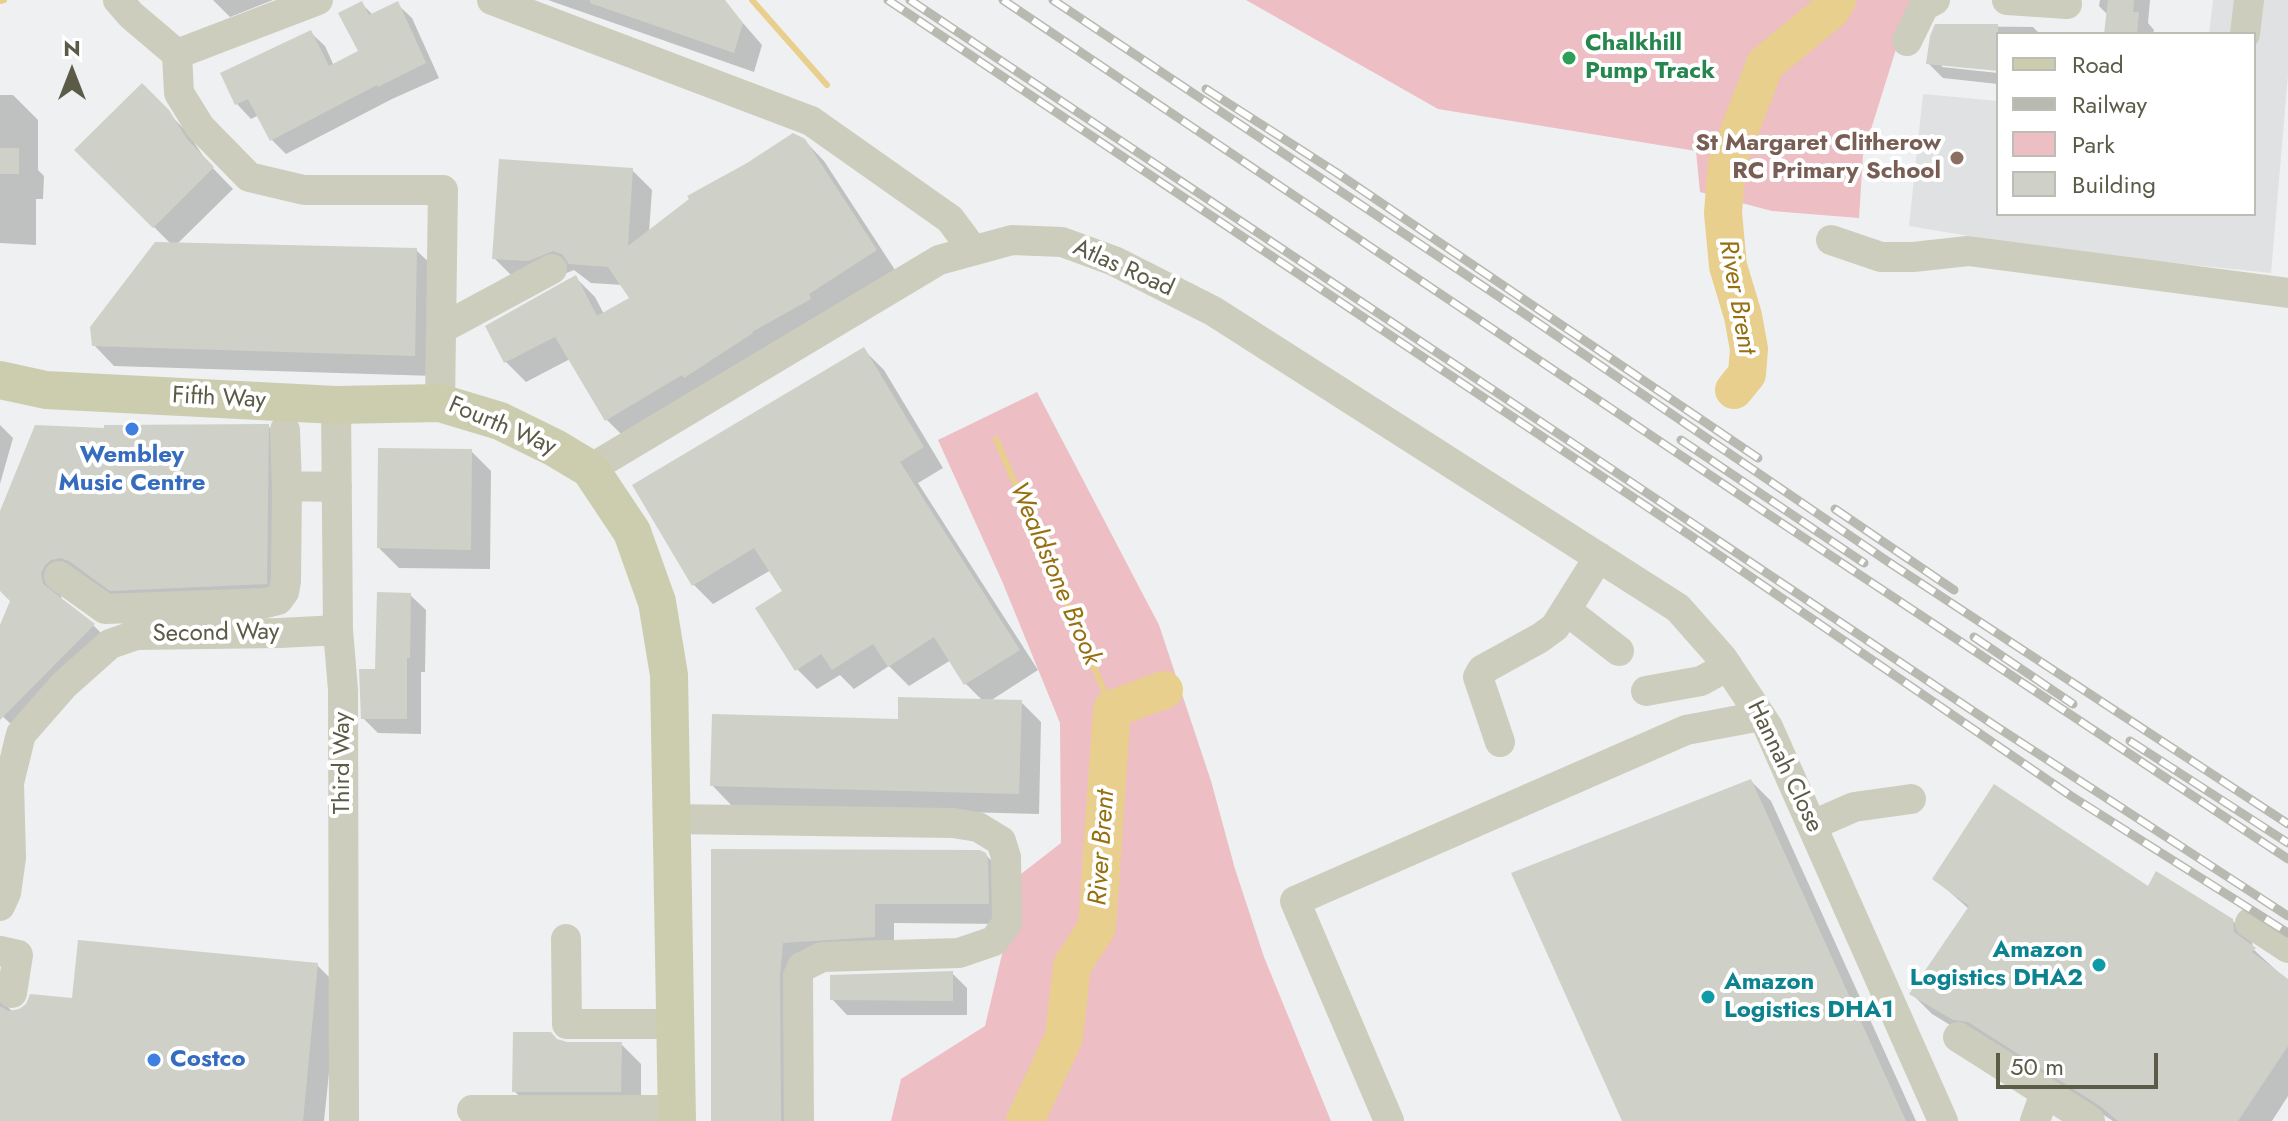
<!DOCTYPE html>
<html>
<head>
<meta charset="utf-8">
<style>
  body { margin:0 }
  #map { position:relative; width:2288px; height:1121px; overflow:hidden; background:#eff0f1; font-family:Jost,sans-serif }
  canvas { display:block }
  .legend { position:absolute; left:1996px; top:32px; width:260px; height:184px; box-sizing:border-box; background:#fff; border:2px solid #bdbdb5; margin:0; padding:10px 14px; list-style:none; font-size:24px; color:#5b5b47 }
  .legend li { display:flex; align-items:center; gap:16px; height:40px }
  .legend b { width:40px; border:2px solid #bdbdb5 }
  .north { position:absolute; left:32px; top:32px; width:80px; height:80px; -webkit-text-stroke:6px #fff; paint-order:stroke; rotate:0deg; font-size:22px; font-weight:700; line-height:32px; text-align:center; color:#5b5b47 }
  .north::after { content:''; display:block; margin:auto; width:28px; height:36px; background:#5b5b47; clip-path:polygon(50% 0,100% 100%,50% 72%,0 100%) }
  .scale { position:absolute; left:1996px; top:1053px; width:162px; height:36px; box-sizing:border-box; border:4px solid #5b5b47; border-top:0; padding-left:10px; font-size:24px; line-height:28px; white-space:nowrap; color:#5b5b47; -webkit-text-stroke:6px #fff; paint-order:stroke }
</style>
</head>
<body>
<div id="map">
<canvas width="2288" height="1121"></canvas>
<ul class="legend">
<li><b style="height:10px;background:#cccdaf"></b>Road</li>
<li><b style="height:10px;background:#b8b9b1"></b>Railway</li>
<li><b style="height:22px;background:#edbec3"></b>Park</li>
<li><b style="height:22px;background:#cfd1c8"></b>Building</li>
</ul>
<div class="north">N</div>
<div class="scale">50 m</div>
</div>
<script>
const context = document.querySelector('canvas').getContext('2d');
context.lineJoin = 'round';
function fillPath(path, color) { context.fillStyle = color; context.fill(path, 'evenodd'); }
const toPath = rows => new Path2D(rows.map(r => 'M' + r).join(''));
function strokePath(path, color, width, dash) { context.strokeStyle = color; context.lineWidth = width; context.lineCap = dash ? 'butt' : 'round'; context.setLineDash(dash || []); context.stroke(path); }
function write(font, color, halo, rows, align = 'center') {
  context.font = font + ' Jost,sans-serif'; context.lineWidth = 8; context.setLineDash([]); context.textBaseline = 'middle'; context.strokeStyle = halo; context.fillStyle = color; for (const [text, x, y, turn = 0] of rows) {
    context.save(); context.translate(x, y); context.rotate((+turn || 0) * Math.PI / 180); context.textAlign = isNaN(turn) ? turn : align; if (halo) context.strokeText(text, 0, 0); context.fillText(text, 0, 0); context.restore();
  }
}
fillPath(toPath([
  [2213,0,2288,0,2288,75,2271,273,2058,251,1909,226,1923,94,1998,101,1998,214,2254,214,2254,34,2209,34]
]), '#e0e1e2');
fillPath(toPath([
  [1246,0,1917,0,1897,46,1863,155,1859,218,1772,211,1700,192,1696,151,1438,109],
  [1037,392,1159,625,1211,781,1235,869,1264,957,1331,1121,891,1121,901,1079,985,1026,1021,874,1061,843,1060,723,1002,581,938,440]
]), '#edbec3');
fillPath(toPath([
  [213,0,273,0,230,17],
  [548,0,723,0,762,45,754,72],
  [2100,0,2150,0,2148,23,2154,30,2153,34,2106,34,2108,15,2099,6],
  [361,3,373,15,397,4,412,18,439,78,392,99,286,154,272,140,259,115,251,119,237,104,223,74,310,32,325,46,334,66,361,52],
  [1937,26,2033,27,2040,34,1998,34,1998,69,1942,63,1942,67,1998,73,1998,84,1943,78,1928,63],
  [142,86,188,133,207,162,233,189,177,244,416,250,437,270,434,376,114,366,94,345,171,244,77,150],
  [0,95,13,95,38,120,38,170,44,176,43,199,36,199,36,245,0,243],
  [804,140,824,161,895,270,626,439,606,419,570,359,526,382,506,362,487,327,576,278,595,297,604,314,632,298,623,285,591,283,574,270,549,280,514,278,494,258,632,170,652,190,649,232],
  [864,350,884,370,943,468,918,483,1038,670,990,701,1021,702,1041,722,1039,814,732,806,712,785,900,721,983,701,966,684,951,660,909,686,889,666,854,689,840,675,817,689,797,669,784,592,771,570,713,604,693,584],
  [0,425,13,438,0,484],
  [268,426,288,446,287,604,133,610,91,581,61,595,62,601,93,625,113,645,24,736,0,714,0,630,13,601,0,589,0,516,106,430],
  [471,451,491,471,490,569,399,568,379,548],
  [410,595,426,610,425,672,421,672,421,734,378,733,363,718,377,671],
  [1751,781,1771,801,1916,1121,1624,1121],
  [713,851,985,854,1005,875,1008,924,894,923,894,957,802,962,801,1121,713,1121],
  [1935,879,2149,889,2232,920,2252,941,2253,949,2288,981,2288,1096,2272,1121,2113,1121,1990,1041,1975,1040,1932,1014,1912,994,1969,909],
  [317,965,338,986,324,1121,0,1121,0,999,13,1012,74,1001],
  [952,973,967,988,967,1015,847,1015,832,999],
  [557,1041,567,1044,621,1044,641,1064,641,1111,535,1111,514,1091]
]), '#0003');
strokePath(toPath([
  [752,0,827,85],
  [0,1,4,0],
  [996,439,1112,709]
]), '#e9cf8d', 6);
strokePath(toPath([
  [1734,390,1747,374,1749,349,1743,316,1728,266,1723,213,1727,163,1765,64,1831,10,1837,0],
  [1025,1121,1064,1037,1072,966,1097,927,1112,709,1164,690]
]), '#e9cf8d', 38);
fillPath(toPath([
  [590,0,725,0,743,23,734,53,590,3],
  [2108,0,2134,0,2133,12,2139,12,2137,34,2104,34],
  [362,1,369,15,398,1,426,63,378,87,377,85,270,141,248,99,235,105,220,73,311,30,329,66,358,51,338,13],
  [1935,24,1998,24,1998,71,1926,64,1930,36],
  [142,83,169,110,187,139,214,167,153,228,74,150],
  [793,133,805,139,877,250,809,294,811,299,752,332,753,333,684,378,682,375,605,421,555,337,504,363,485,326,565,281,576,275,597,316,629,298,608,267,569,264,562,254,553,251,528,261,492,259,499,159,633,168,628,246,689,199,687,196,747,163],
  [0,148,19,148,19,174,0,174],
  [155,242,417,248,415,356,92,346,90,327],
  [864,347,924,447,900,462,1020,650,964,685,934,637,888,667,873,644,832,670,821,654,795,671,755,608,782,591,754,548,692,586,632,485],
  [269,424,267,584,110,591,69,561,60,558,51,560,45,565,41,573,43,584,95,624,0,720,0,625,10,601,0,591,0,511,35,425,104,428,104,425],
  [378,448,472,449,471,550,377,548],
  [377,592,411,593,410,658,407,658,407,719,361,719,359,669,375,669],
  [898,697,1022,700,1019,794,710,786,712,714,898,719],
  [1751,779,1906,1121,1622,1121,1511,873],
  [1994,784,2148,886,2156,871,2233,919,2234,932,2256,948,2252,952,2288,979,2288,1046,2238,1121,2118,1121,2100,1106,1968,1022,1953,1020,1909,994,1969,906,1932,879],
  [711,849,980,850,986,853,988,860,989,904,875,904,875,937,783,943,780,976,781,1121,711,1121],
  [78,940,318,963,303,1121,0,1121,0,1006,8,1011,19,1009,26,1004,30,994,72,998],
  [953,971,953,1001,830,1000,830,975],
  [513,1032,551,1032,557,1039,567,1042,622,1042,621,1092,512,1092]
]), '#cfd1c8');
strokePath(toPath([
  [118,0,131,15,177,54,179,93,200,127,249,177,304,190,443,190,440,403],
  [492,0,811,121,950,219,973,250],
  [2007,0,2067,4],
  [2245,34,2249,0],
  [1907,41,1924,6,1935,0],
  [177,54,318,0],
  [1831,240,1881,257,1913,257,1968,251,2288,293],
  [441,329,552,269],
  [336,405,338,630,343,690,344,1121],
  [285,430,287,486,337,487],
  [590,469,939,260,1012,240,1062,242,1114,261,1213,311,1678,608,1723,659,1768,727,1943,1121],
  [59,576,105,609,266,603,278,600,284,592,286,581,287,486],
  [1567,611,1619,651],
  [1646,691,1701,681,1728,666],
  [1500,742,1478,677,1482,670,1540,638,1555,627,1599,557],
  [671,819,953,823,978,827,1001,841,1006,857,1007,923,994,941,959,953,822,957,802,967,798,976,799,1121],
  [1813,825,1854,807,1911,799],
  [0,906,6,893,11,858,9,783,21,734,64,685,110,644,136,635,280,633,338,630],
  [2250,923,2288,948],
  [566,939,567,1024,675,1024],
  [0,951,18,955,12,993],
  [1958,1037,2090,1121],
  [472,1110,677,1110],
  [1389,1121,1295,901,1686,730,1761,716],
  [2035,1121,2045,1093]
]), '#cdcdbd', 30);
strokePath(toPath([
  [0,380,46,390,336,405,440,403,500,421,555,448,590,469,632,532,657,602,669,675,677,1121]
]), '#cccdaf', 38);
const rail = toPath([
  [888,0,1691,536,2071,796,2288,933],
  [910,0,1994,725,2288,916],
  [1003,0,1762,510,2288,859],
  [1053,0,1519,310,1887,561,2288,824],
  [1206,89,1337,173,1758,458],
  [1681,440,1864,563],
  [1835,509,1954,590],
  [1974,637,2073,704],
  [2130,741,2288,843]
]);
strokePath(rail, '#b8b9b1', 9);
strokePath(rail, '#fff', 6, [18]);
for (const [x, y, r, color] of [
  [1569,58,8,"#2e9e5b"],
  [1957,158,8,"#8d6e63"],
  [132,429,8,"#3f7fe0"],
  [2099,965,8,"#0f9aa8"],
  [1708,997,8,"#0f9aa8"],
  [154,1060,8,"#3f7fe0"]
]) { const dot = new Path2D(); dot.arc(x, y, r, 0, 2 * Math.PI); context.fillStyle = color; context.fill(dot); strokePath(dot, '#fff', 3); }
write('bold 24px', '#27864d', '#fff', [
  ["Chalkhill",1585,44],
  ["Pump Track",1585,72]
], 'left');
write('bold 24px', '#785e54', '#fff', [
  ["St Margaret Clitherow",1941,144],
  ["RC Primary School",1941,172]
], 'right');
write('24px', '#5b5b47', '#fff', [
  ["Atlas Road",1123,269,24],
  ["Fifth Way",219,399,3],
  ["Fourth Way",502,427,23],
  ["Second Way",216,634,-1],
  ["Third Way",343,763,-90],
  ["Hannah Close",1784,767,64]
]);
write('bold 24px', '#366cbe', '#fff', [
  ["Wembley",132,456],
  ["Music Centre",132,484],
  ["Costco",170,1060,"left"]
]);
write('bold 24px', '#0d838f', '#fff', [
  ["Amazon",2083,951],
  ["Logistics DHA2",2083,979],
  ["Amazon",1724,983,"left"],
  ["Logistics DHA1",1724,1011,"left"]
], 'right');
write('italic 26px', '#967011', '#fff', [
  ["River Brent",1736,297,80],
  ["Wealdstone Brook",1054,574,67],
  ["River Brent",1103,848,-86]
]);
</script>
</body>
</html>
